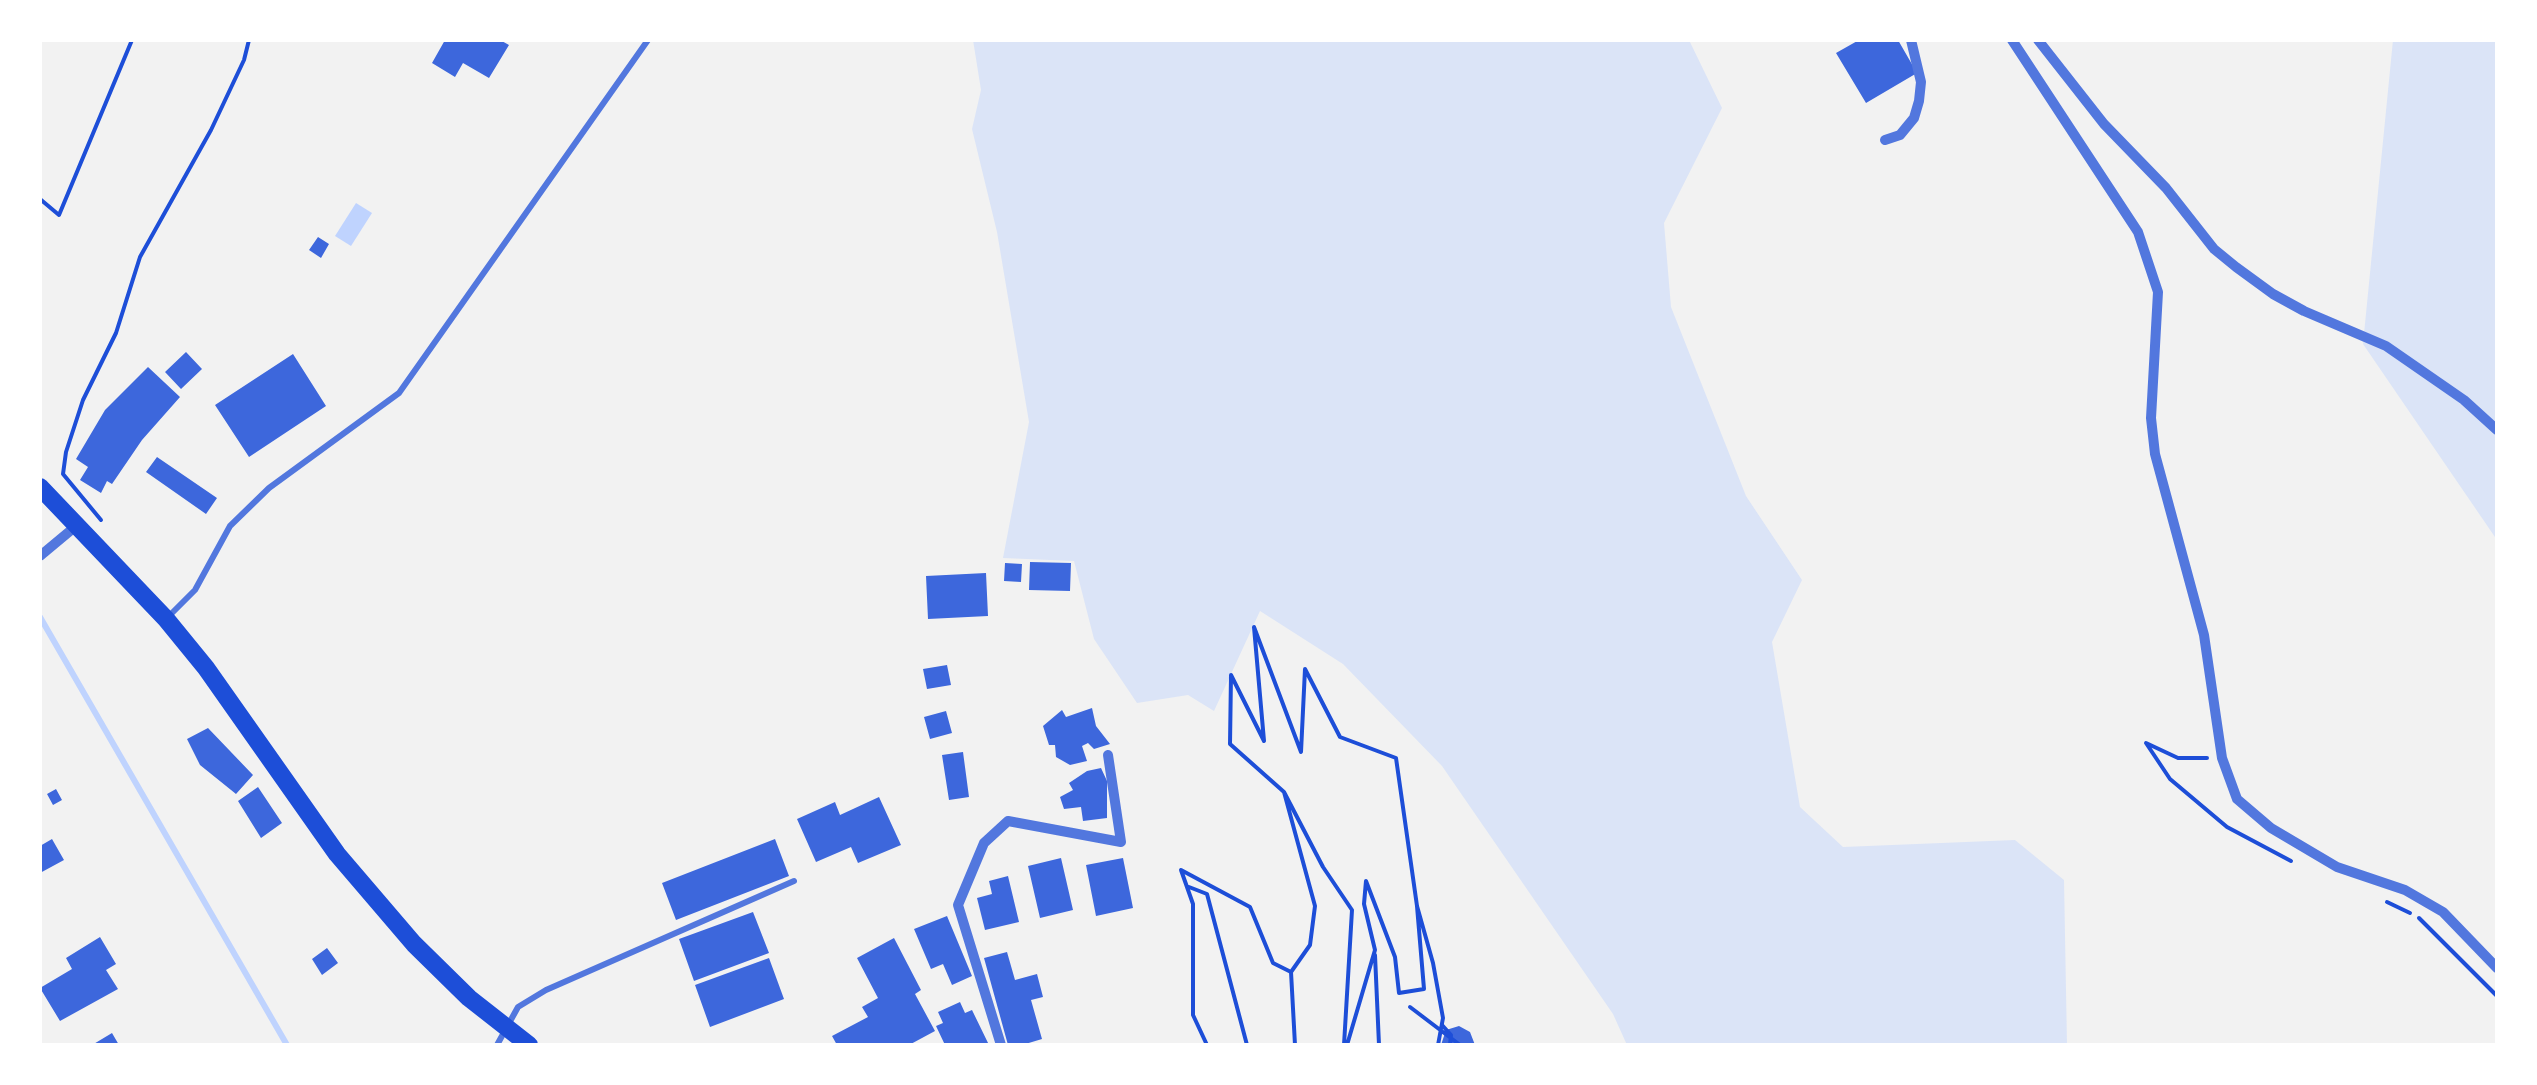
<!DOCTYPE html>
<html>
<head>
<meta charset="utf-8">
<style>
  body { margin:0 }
  #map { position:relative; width:2537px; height:1085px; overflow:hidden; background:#f2f2f2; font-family:"Varela Round",sans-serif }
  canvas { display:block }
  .frame { position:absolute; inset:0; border:42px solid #fff; pointer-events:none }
</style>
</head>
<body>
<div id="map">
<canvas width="2537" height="1085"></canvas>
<div class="frame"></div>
</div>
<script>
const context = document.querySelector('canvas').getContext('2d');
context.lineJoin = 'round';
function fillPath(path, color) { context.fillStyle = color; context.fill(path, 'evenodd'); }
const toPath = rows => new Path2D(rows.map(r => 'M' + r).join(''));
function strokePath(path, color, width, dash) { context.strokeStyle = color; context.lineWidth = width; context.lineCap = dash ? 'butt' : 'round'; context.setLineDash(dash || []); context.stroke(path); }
fillPath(toPath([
  [973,40,1689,40,1722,108,1664,223,1671,307,1746,496,1802,580,1772,642,1800,807,1843,847,2015,840,2064,880,2067,1045,1627,1045,1613,1014,1442,766,1343,664,1260,611,1214,711,1188,695,1137,703,1094,639,1074,561,1003,558,1029,422,997,232,972,129,981,90],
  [2393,40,2497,40,2497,540,2363,344]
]), '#dbe4f7');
fillPath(toPath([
  [356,203,372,213,351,246,335,236]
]), '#bfd3fe');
strokePath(toPath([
  [40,617,287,1045]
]), '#bfd3fe', 6);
fillPath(toPath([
  [445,40,500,40,509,45,489,78,463,63,455,77,432,63],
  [1859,40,1898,40,1917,73,1866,103,1836,53],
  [318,237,329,244,321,258,309,250],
  [186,352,202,369,181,389,165,372],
  [293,354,326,406,249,457,215,405],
  [148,367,180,397,142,440,112,484,107,481,101,493,80,480,88,467,76,459,105,410],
  [157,457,217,498,206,514,146,472],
  [1030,562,1071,563,1070,591,1029,590],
  [1005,563,1022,564,1021,582,1004,581],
  [986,573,988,616,928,619,926,576],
  [947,665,951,685,927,689,923,669],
  [1092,708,1096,726,1110,744,1094,749,1088,743,1082,746,1087,761,1070,765,1056,757,1055,745,1049,745,1043,726,1062,710,1066,717],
  [946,711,952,733,930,739,924,717],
  [208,728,253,775,236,794,200,765,187,739],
  [963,752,969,797,949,800,942,755],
  [1101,768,1107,781,1107,818,1083,821,1081,807,1064,809,1060,797,1073,790,1069,783,1087,771],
  [258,787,282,823,261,838,238,801],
  [56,789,62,800,53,805,47,794],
  [879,797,901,845,858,863,851,847,816,862,797,819,835,802,840,815],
  [52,839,64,860,40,873,40,846],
  [775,839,789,876,676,920,662,883],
  [1061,858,1073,910,1040,918,1028,866],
  [1123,858,1133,908,1096,916,1086,865],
  [1008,876,1019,922,985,930,977,898,992,894,989,881],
  [753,912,769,953,694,981,679,939],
  [947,916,972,976,952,985,943,964,931,969,914,929],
  [100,937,116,964,106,970,118,989,60,1021,40,988,72,969,66,958],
  [894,938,921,990,915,994,935,1031,909,1045,837,1045,832,1036,868,1017,862,1007,878,998,857,958],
  [327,948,338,963,322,975,312,959],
  [1007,952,1015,980,1037,974,1043,997,1031,1000,1042,1039,1022,1045,1008,1045,984,958],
  [769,958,784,999,710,1027,695,985],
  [960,1002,965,1013,972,1010,989,1045,945,1045,936,1026,943,1023,938,1012],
  [1459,1026,1470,1032,1475,1045,1441,1045,1446,1030],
  [112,1033,119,1045,92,1045]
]), '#3d67dc');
strokePath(toPath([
  [40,199,59,215,132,40],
  [101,520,63,474,66,452,83,400,116,333,140,257,211,130,244,60,249,40],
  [2207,758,2178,758,2146,743,2170,779,2227,827,2291,861],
  [1284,792,1230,744,1231,675,1264,741,1254,627,1301,752,1305,669,1340,737,1396,758,1417,906],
  [1189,887,1207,894,1247,1045],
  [2387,902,2410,913],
  [2419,918,2497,996],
  [1375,955,1379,1045],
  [1291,972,1295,1045],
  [1410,1007,1460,1045],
  [1442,1025,1451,1035,1450,1045],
  [1207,1045,1193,1015,1193,904,1181,870,1250,907,1273,963,1291,972,1310,945,1315,906,1284,792,1323,867,1352,910,1344,1045],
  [1347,1045,1375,950,1364,904,1366,881,1395,957,1399,993,1424,989,1417,906,1433,963,1443,1018,1438,1045]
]), '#1d4ed8', 4);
strokePath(toPath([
  [167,618,195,590,230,526,269,488,399,393,648,40],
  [497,1045,518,1007,546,990,794,881]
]), '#5277de', 6);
strokePath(toPath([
  [2012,40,2138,232,2158,292,2151,418,2155,454,2204,635,2222,758,2237,799,2271,828,2337,867,2405,890,2443,912,2497,968],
  [2038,40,2104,124,2166,188,2214,249,2236,267,2273,294,2304,311,2386,346,2464,400,2497,430],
  [1885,140,1900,135,1914,118,1919,101,1921,82,1911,40],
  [40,556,76,526],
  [1001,1045,958,905,984,843,1008,821,1121,842,1108,755]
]), '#5277de', 10);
strokePath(toPath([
  [40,487,166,619,206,668,337,854,414,944,469,998,529,1045]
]), '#1d4ed8', 18);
</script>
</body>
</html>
